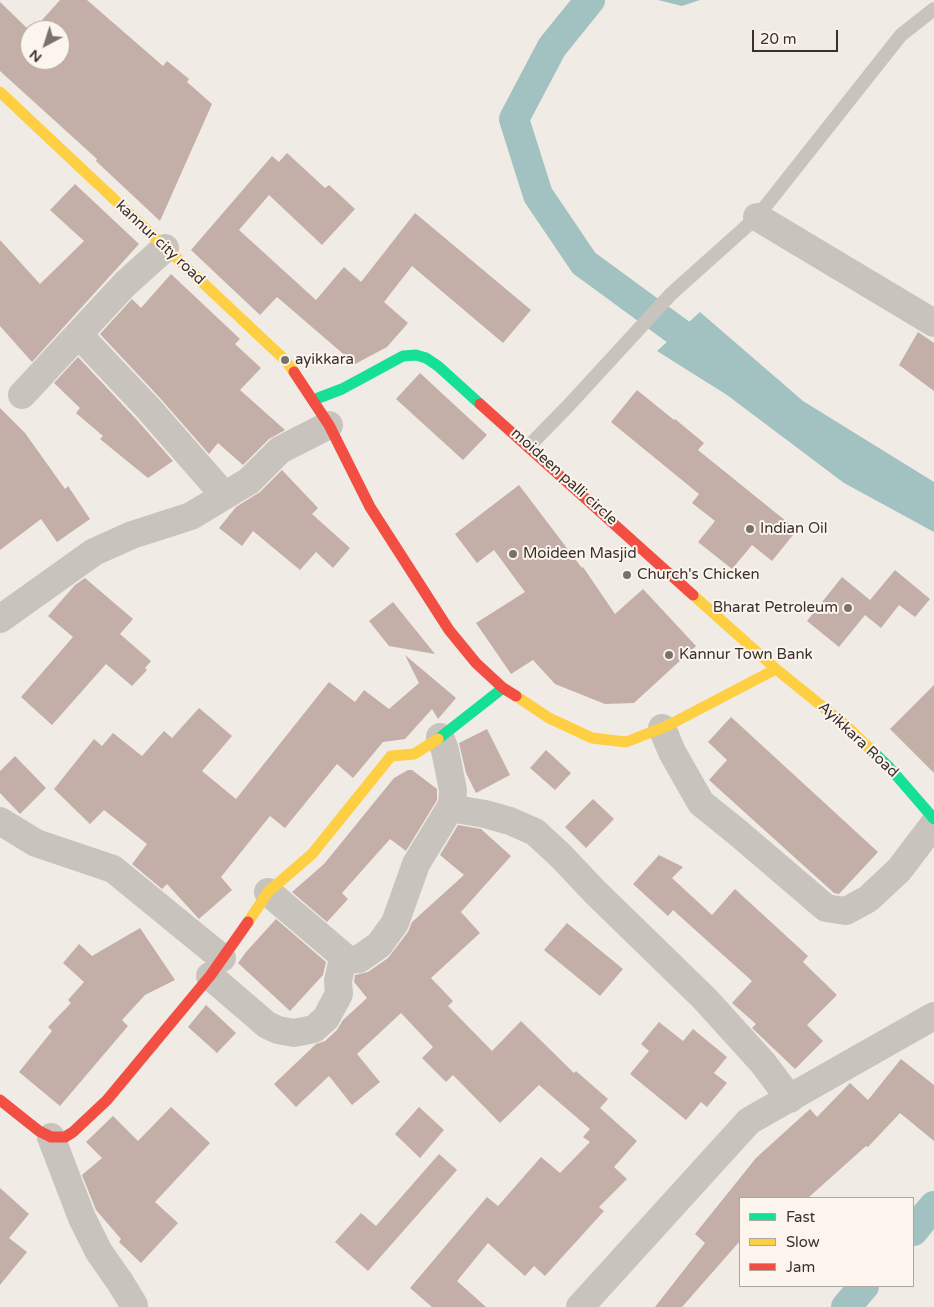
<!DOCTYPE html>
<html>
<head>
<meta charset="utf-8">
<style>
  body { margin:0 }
  #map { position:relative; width:934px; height:1307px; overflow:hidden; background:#f0ebe5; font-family:"Varela Round",sans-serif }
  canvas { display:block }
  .legend { position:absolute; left:739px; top:1197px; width:175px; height:90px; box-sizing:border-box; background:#fbf5ee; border:1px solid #aea6a0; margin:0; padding:6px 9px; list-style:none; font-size:15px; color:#3b302b }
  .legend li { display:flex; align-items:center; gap:10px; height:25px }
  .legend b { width:25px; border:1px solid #aea6a0 }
  .north { position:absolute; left:20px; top:20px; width:50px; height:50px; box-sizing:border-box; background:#fbf5ee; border:1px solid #aea6a0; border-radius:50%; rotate:220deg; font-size:14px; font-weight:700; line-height:20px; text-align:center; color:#3b302b }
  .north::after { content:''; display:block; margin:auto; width:18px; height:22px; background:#7a716c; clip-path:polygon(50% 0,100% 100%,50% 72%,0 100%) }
  .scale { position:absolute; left:752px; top:30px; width:86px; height:22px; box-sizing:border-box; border:2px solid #3b302b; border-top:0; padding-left:6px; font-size:15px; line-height:18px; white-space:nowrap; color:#3b302b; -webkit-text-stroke:4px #fbf5ee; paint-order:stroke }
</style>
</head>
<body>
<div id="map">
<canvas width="934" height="1307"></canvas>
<ul class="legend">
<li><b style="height:6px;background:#16e098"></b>Fast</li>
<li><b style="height:6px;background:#ffcf43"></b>Slow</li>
<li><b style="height:6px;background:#f24e42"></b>Jam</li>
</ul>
<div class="north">N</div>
<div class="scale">20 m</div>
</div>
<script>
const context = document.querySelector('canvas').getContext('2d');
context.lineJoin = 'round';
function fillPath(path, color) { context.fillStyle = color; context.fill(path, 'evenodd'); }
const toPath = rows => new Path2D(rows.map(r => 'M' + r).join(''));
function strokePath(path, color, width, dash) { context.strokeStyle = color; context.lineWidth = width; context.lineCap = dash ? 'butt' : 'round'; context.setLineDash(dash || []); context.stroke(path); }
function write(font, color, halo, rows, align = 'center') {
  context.font = font + ' "Varela Round",sans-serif'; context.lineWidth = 4; context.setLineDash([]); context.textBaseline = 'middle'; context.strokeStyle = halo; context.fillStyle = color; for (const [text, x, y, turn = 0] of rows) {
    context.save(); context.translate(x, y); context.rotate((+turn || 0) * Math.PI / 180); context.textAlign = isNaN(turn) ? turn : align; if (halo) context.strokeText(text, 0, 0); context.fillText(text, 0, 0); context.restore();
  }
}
fillPath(toPath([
  [658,0,700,0,682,6],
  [700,312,803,401,934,482,934,532,844,483,727,395,657,351]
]), '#a1c2c1');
strokePath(toPath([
  [590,0,552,47,514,119,538,195,584,263,711,356],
  [913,1231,934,1206],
  [846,1307,864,1286]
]), '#a1c2c1', 30);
fillPath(toPath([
  [60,0,87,0,163,66,167,61,189,79,187,82,212,104,160,221,96,161,97,159,0,71,0,2,30,31,30,60,60,60,60,30,33,30],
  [287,153,325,188,329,185,355,209,322,245,269,195,239,230,316,300,344,267,361,282,415,213,531,310,503,343,412,266,384,302,408,323,387,347,355,364,277,297,260,315,191,250,272,156,279,162],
  [75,184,139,244,32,362,0,326,0,240,40,284,84,241,50,210],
  [171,274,240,339,235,344,261,368,240,390,285,430,269,439,243,465,218,443,209,454,160,398,100,334,132,299,141,308],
  [918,332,934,343,934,391,899,365],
  [78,357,136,419,173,461,148,478,100,439,103,436,76,413,80,408,54,383],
  [420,373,487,435,463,460,396,399],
  [637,390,674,420,675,419,704,443,698,450,797,530,772,561,752,545,732,569,698,542,715,521,692,503,699,494,611,422],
  [0,408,25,433,65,489,68,486,90,519,57,542,41,519,0,550],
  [282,470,318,508,312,514,350,548,333,568,316,552,300,570,253,531,242,546,219,528,236,507,260,492],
  [519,485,582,568,583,567,615,614,643,589,696,646,634,703,605,704,555,684,533,660,511,674,476,623,525,592,494,550,477,563,455,534],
  [895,570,930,599,915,617,899,605,881,628,865,615,839,647,807,621,842,577,870,600],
  [85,578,133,619,120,634,151,661,145,668,147,670,132,686,106,664,52,725,21,697,73,637,48,616,75,585],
  [393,602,435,654,389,646,369,621],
  [405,655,456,698,438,719,432,709,405,739,383,742,353,778,337,764,285,828,270,816,221,877,232,890,199,919,167,884,162,889,132,864,147,844,104,810,90,824,54,789,94,739,102,746,113,733,142,756,164,731,172,738,199,708,232,736,202,771,236,799,329,682,355,702,364,690,389,709,419,683],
  [934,685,934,773,890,729],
  [731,717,878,852,839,894,834,893,709,780,727,760,708,742],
  [487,729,510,775,476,793,466,773,459,743],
  [546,750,571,773,555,790,530,768],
  [15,756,46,788,20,814,0,793,0,771],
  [408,770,412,770,437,789,437,800,406,851,390,839,342,893,348,899,327,922,292,892,324,864,394,778],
  [593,799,614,819,586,848,565,827],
  [458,825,481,829,511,856,461,912,480,933,431,978,453,1001,448,1006,492,1051,521,1021,574,1073,576,1071,608,1099,600,1108,637,1141,614,1167,627,1179,599,1207,604,1211,545,1276,534,1266,525,1276,488,1243,457,1281,486,1307,432,1307,410,1288,487,1197,498,1206,541,1157,560,1173,590,1142,583,1137,590,1129,539,1085,500,1123,453,1075,446,1082,422,1058,433,1047,401,1013,357,1054,380,1082,352,1105,329,1076,296,1107,274,1084,316,1044,325,1041,337,1030,343,1020,367,998,354,982,355,975,368,972,388,958,408,932,412,922,464,875,440,855],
  [659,855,683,867,672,878,712,915,735,889,808,956,803,962,837,995,807,1025,823,1041,795,1069,752,1028,756,1024,732,1003,752,981,673,910,668,916,633,884],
  [276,919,326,962,323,975,290,1011,238,963,246,952],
  [567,923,623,969,600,996,544,950],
  [140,928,175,980,145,995,122,1020,128,1026,60,1106,19,1072,52,1031,48,1027,71,1003,68,1000,84,982,63,963,79,944,92,956],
  [206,1005,236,1033,217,1053,188,1027],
  [659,1022,683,1041,693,1029,727,1057,714,1073,727,1083,707,1107,701,1102,686,1120,630,1074,649,1051,641,1044],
  [901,1059,934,1085,934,1141,900,1113,868,1147,866,1146,808,1198,740,1198,740,1241,682,1307,655,1307,705,1243,695,1234,756,1158,810,1109,817,1117,850,1083,868,1100],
  [171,1107,210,1143,155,1202,178,1223,141,1263,119,1242,121,1239,96,1210,82,1175,102,1158,86,1142,113,1116,138,1141],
  [419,1107,444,1130,420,1158,395,1134],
  [439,1154,457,1170,368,1271,335,1242,361,1213,376,1226],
  [0,1188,29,1214,9,1238,27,1252,0,1285]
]), '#c3afa7');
strokePath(toPath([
  [529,446,569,405,671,294,757,217,901,35,934,9]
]), '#c9c3be', 14);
strokePath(toPath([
  [757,217,934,323],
  [79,335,148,408,224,495],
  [22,395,125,284,165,248],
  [0,619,94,552,132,535,191,516,249,481,280,450,329,425],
  [662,728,672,752,701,803,737,832,826,908,846,911,868,899,899,870,934,824],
  [450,808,485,814,510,821,535,832,561,856,595,892,705,999,763,1063,790,1099],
  [0,821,36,843,113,869,222,958],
  [268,892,348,960],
  [210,976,267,1025,278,1030,294,1033,314,1029,326,1018,339,994,338,981,341,967,348,960,359,959,379,945,395,923,416,864,452,805,453,790,445,750,440,737],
  [51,1137,82,1218,99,1252,120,1282,134,1305,134,1307],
  [580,1307,749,1121,934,1016]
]), '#c9c3be', 28);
strokePath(toPath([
  [313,400,342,389,403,356,416,355,426,358,438,366,480,404],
  [438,739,503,688],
  [868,747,889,767,934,819]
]), '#16e098', 11);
strokePath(toPath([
  [0,92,285,360,294,372],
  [693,595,776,669,844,724,868,747],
  [516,696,549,718,592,738,626,742,667,726,776,669],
  [248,922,268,892,312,854,391,756,414,754,438,739]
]), '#ffcf43', 11);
strokePath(toPath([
  [294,372,329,425,370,507,449,630,476,663,503,688,516,696],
  [480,404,693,595],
  [0,1100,39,1131,51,1137,65,1137,73,1132,107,1100,210,976,248,922]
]), '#f24e42', 11);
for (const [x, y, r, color] of [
  [285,360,5,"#7a716c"],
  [750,529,5,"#7a716c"],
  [513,554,5,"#7a716c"],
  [627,575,5,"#7a716c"],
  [848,608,5,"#7a716c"],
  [669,655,5,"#7a716c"]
]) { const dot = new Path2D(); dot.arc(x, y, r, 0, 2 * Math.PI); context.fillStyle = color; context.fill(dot); strokePath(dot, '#fbf5ee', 2); }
write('15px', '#3b302b', '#fbf5ee', [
  ["kannur city road",160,243,43],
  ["moideen palli circle",564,477,42],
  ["Ayikkara Road",858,740,43]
]);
write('15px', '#3b302b', '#fbf5ee', [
  ["ayikkara",295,360],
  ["Indian Oil",760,529],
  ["Moideen Masjid",523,554],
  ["Church's Chicken",637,575],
  ["Bharat Petroleum",838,608,"right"],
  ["Kannur Town Bank",679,655]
], 'left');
</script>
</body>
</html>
